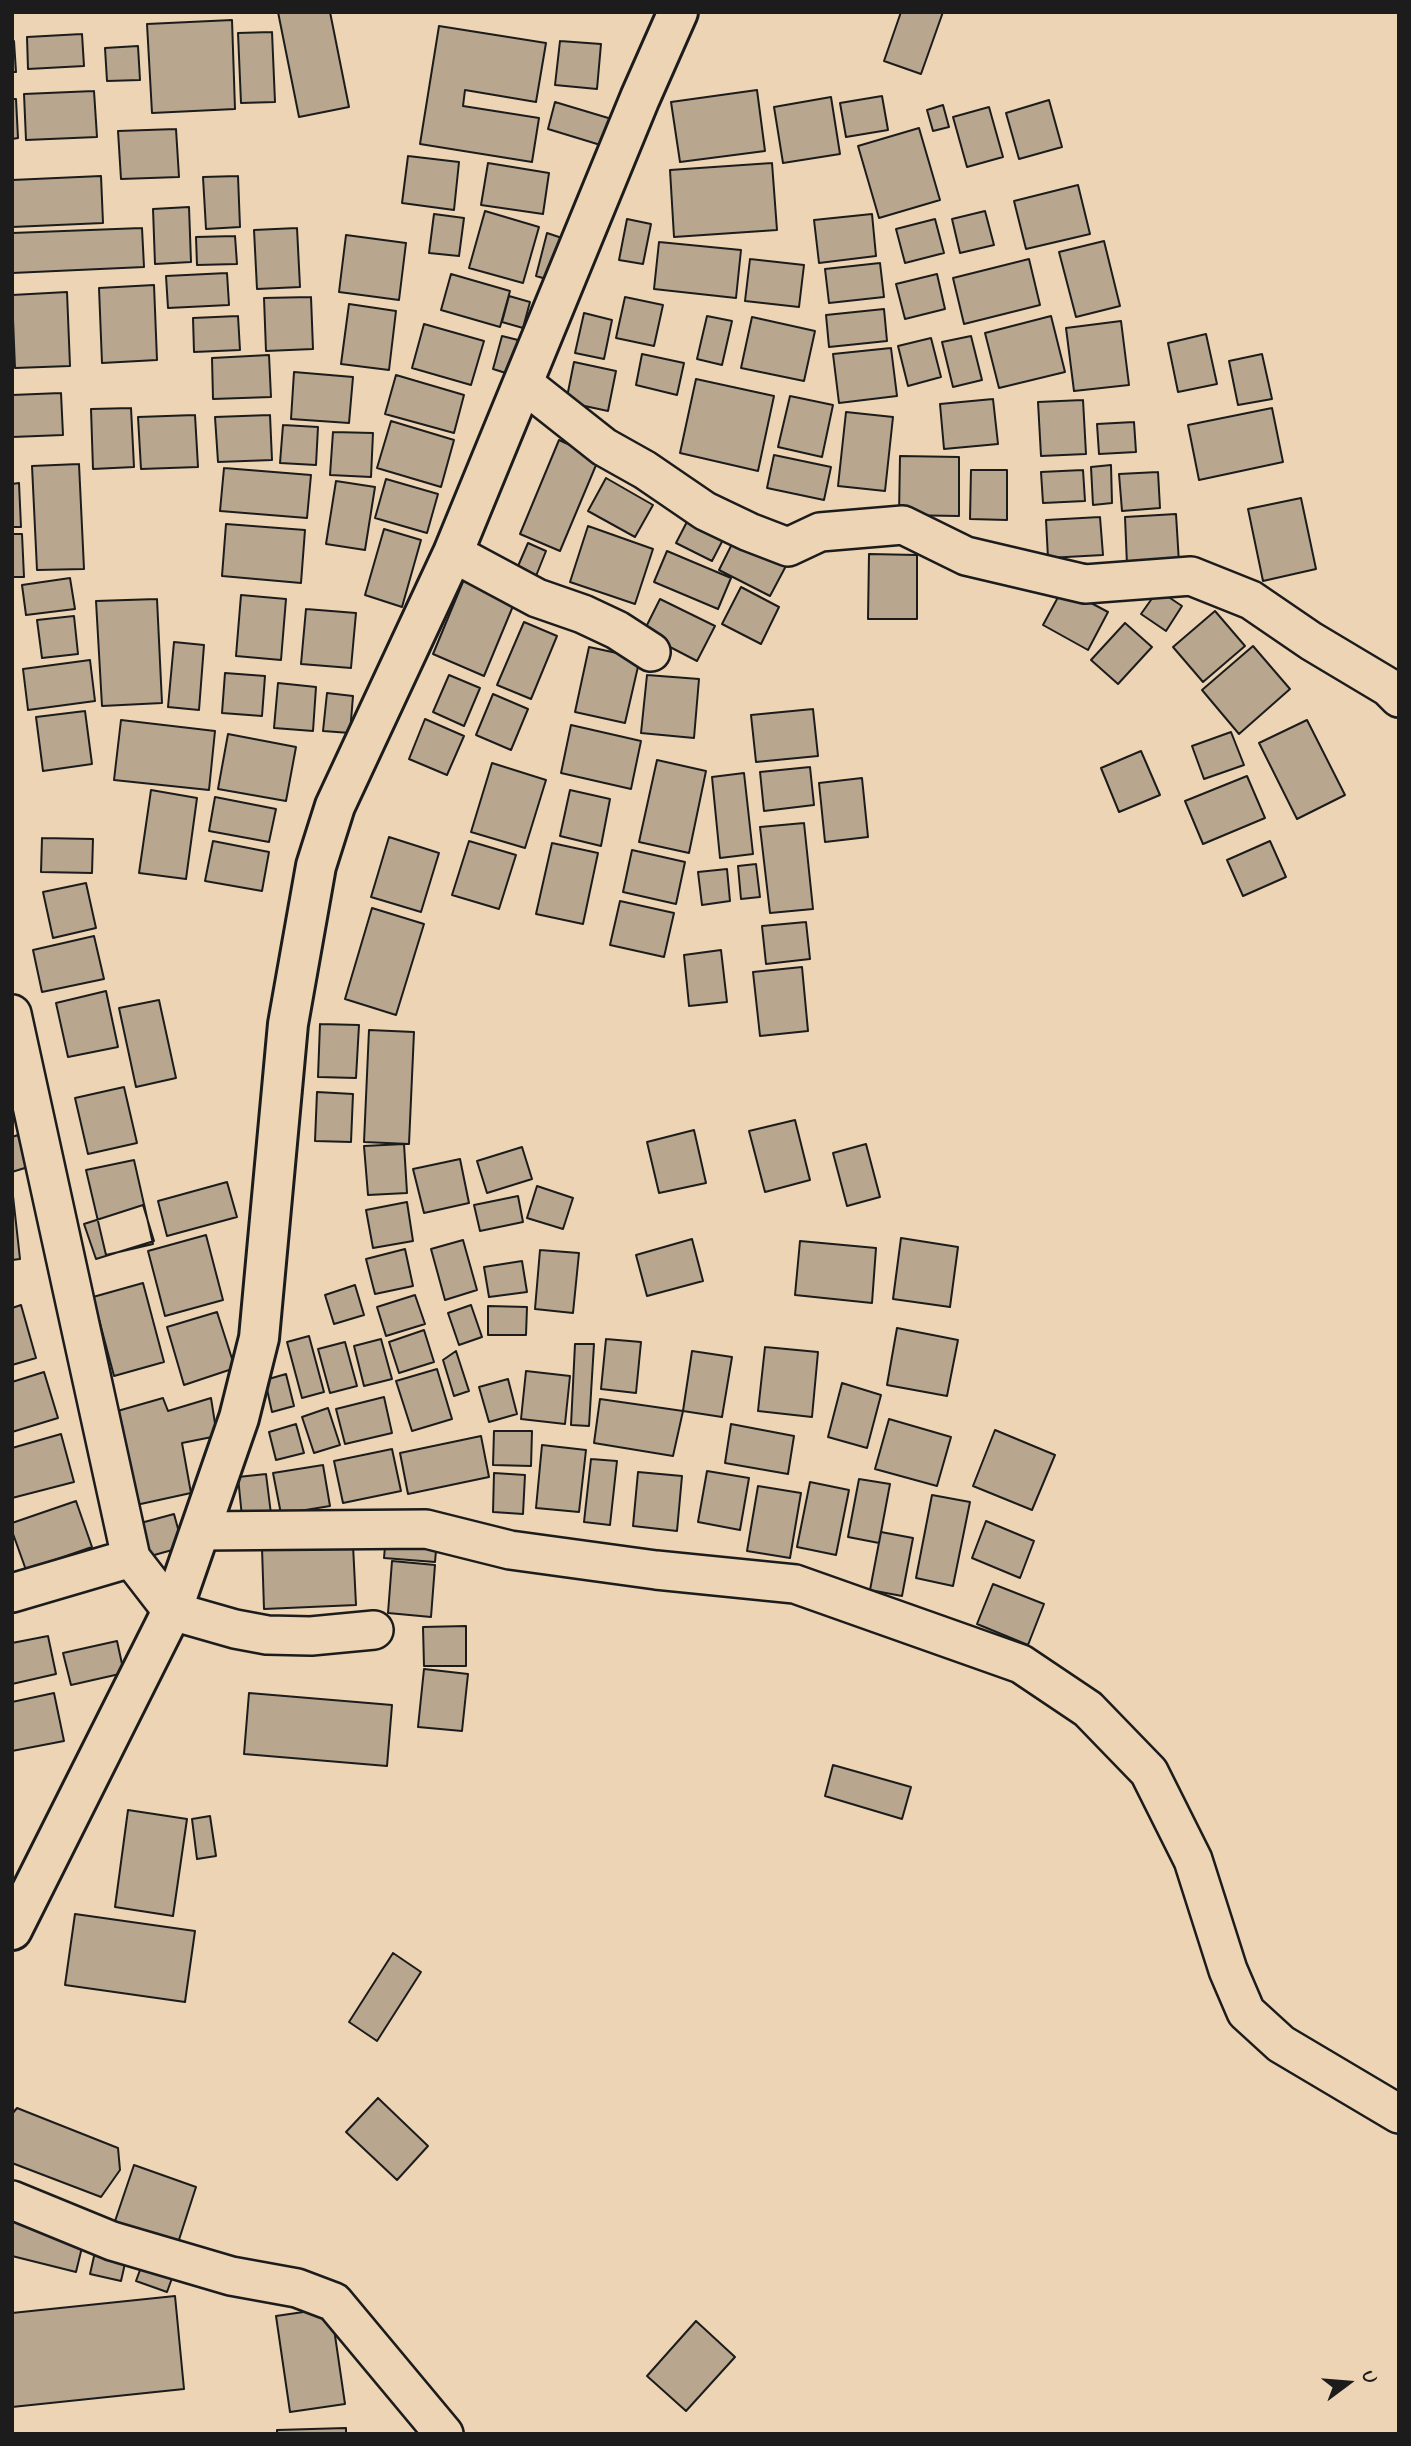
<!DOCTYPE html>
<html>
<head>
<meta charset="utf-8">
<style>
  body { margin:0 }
  #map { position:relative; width:1411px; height:2446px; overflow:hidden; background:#ecd4b4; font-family:Mynerve,sans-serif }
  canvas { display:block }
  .frame { position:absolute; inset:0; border:14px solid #1c1c1c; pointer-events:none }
  .north { position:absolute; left:1313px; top:2348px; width:70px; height:70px; -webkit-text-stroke:5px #ecd4b4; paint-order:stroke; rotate:74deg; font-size:19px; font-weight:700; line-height:28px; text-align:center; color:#1c1c1c }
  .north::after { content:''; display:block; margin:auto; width:24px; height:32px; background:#1c1c1c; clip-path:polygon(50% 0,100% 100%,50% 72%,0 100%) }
</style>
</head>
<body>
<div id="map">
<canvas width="1411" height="2446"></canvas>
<div class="frame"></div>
<div class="north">U</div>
</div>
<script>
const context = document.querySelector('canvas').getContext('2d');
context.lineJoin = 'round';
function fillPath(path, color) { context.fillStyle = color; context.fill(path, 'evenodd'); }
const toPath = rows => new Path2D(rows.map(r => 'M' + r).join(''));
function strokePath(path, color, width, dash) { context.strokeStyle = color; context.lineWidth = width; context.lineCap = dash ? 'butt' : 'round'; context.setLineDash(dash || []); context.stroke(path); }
const building = toPath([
  [278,12,330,12,349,107,299,117,278,12],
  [901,12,943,12,921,74,884,61,901,12],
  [232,20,235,109,152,113,147,24,232,20],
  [439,26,546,43,536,102,465,90,463,106,539,118,532,162,420,144,439,26],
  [272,32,275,102,241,103,238,33,272,32],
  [82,34,84,66,28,69,27,37,82,34],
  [12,41,14,41,16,72,12,72,12,41],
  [560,41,601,44,597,89,555,85,560,41],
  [138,46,140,80,107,81,105,48,138,46],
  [757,90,765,151,680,162,671,102,757,90],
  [94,91,97,137,26,140,24,94,94,91],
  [882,96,888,130,846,137,840,103,882,96],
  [831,97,840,154,783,163,774,107,831,97],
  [12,99,16,99,18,138,12,139,12,99],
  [1049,100,1062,147,1019,159,1006,113,1049,100],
  [555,102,615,120,607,147,548,129,555,102],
  [943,105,949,127,933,131,927,110,943,105],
  [989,107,1003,157,967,167,953,117,989,107],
  [919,128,940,200,879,218,858,146,919,128],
  [176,129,179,177,121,179,118,131,176,129],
  [408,156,459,162,454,210,402,203,408,156],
  [488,163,549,173,543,214,481,205,488,163],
  [772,163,777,230,674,237,670,170,772,163],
  [101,176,103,223,12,227,12,180,101,176],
  [238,176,240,227,206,229,203,177,238,176],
  [1078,185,1090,234,1026,249,1014,201,1078,185],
  [189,207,191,262,155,264,153,209,189,207],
  [485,211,539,227,523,283,469,268,485,211],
  [985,211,994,245,960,253,952,219,985,211],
  [434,214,464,218,459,256,429,253,434,214],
  [872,214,876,256,819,263,814,220,872,214],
  [627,219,651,224,643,264,619,260,627,219],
  [935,219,944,253,905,263,896,229,935,219],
  [142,228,144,267,12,273,12,233,142,228],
  [297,228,300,287,257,289,254,230,297,228],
  [547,233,565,239,553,281,536,276,547,233],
  [346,235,406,243,399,300,339,292,346,235],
  [235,236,237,264,197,265,196,237,235,236],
  [1104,241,1120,306,1076,317,1059,252,1104,241],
  [659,242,741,250,736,298,654,289,659,242],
  [750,259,804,265,799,307,745,301,750,259],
  [1029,259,1040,305,964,324,953,278,1029,259],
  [880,263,884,297,829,303,825,269,880,263],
  [227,273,229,305,168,308,166,276,227,273],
  [451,274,510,291,500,327,441,310,451,274],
  [937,274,945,309,905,319,896,284,937,274],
  [154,285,157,360,102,363,99,288,154,285],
  [67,292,70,366,15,368,12,295,67,292],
  [509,296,530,302,523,328,502,322,509,296],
  [311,297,313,349,266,351,264,298,311,297],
  [625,297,663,305,654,346,616,338,625,297],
  [349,304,396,311,389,370,341,364,349,304],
  [884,309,887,341,829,347,826,315,884,309],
  [584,313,612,320,604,359,575,353,584,313],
  [238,316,240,350,194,352,193,318,238,316],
  [707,316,732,321,722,365,697,359,707,316],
  [1051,316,1065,372,999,388,985,333,1051,316],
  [752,317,815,331,804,381,741,368,752,317],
  [1121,321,1129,385,1074,391,1066,328,1121,321],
  [424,324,484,341,471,385,412,368,424,324],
  [1206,334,1217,384,1178,392,1168,343,1206,334],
  [502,336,518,340,509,374,493,369,502,336],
  [971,336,982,380,953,387,942,342,971,336],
  [931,338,941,377,908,386,898,346,931,338],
  [891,348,897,396,839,403,833,354,891,348],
  [642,354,684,363,677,395,636,385,642,354],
  [1262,354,1272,399,1238,405,1229,361,1262,354],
  [269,355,271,397,213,399,212,358,269,355],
  [574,362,616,371,608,411,566,402,574,362],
  [294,372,353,377,349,423,291,419,294,372],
  [396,375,464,395,454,433,385,414,396,375],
  [696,379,774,396,758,471,680,453,696,379],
  [61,393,63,435,12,437,12,395,61,393],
  [790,396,833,405,822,457,778,447,790,396],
  [993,399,998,444,944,449,940,404,993,399],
  [1083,400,1086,454,1041,456,1038,402,1083,400],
  [131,408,134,467,93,469,91,409,131,408],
  [1272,408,1283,462,1199,480,1188,425,1272,408],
  [846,412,893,417,885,491,838,486,846,412],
  [195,415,198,467,141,469,138,417,195,415],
  [270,415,272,460,218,462,215,417,270,415],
  [391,421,454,440,441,487,377,468,391,421],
  [1134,422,1136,452,1099,454,1097,424,1134,422],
  [283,425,318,427,316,465,280,463,283,425],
  [333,432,373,433,371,477,330,475,333,432],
  [559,440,599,458,560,551,520,534,559,440],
  [774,455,831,467,824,500,767,488,774,455],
  [900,456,959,457,959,516,899,515,900,456],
  [79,464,84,569,37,570,32,466,79,464],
  [1111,465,1112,503,1093,505,1091,467,1111,465],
  [224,468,311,475,307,518,220,511,224,468],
  [971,470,1007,470,1007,520,970,519,971,470],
  [1083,470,1085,501,1043,503,1041,472,1083,470],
  [1158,472,1160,508,1122,511,1119,474,1158,472],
  [606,478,653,505,635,537,588,511,606,478],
  [386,479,438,494,427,533,375,518,386,479],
  [336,481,375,487,365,550,326,544,336,481],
  [19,483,21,527,12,527,12,484,19,483],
  [1301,498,1316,569,1263,581,1248,509,1301,498],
  [691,514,727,532,712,561,676,543,691,514],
  [1176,514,1179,563,1127,565,1125,517,1176,514],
  [1100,517,1103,555,1048,558,1046,520,1100,517],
  [226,524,305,530,301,583,222,576,226,524],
  [588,526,653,549,635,604,570,582,588,526],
  [384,529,421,540,402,607,365,595,384,529],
  [12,534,22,534,24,577,12,577,12,534],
  [735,538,787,564,770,596,719,570,735,538],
  [528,543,546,551,534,581,515,573,528,543],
  [667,551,731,578,718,609,654,582,667,551],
  [869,554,917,555,917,619,868,619,869,554],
  [467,572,518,594,484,676,433,654,467,572],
  [70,578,75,609,26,615,22,585,70,578],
  [741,587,779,607,761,644,722,624,741,587],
  [1063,588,1108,612,1088,650,1043,625,1063,588],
  [1158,590,1182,606,1166,631,1141,614,1158,590],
  [241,595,286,599,281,660,236,656,241,595],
  [157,599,162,703,102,706,96,601,157,599],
  [660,599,715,626,697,661,643,633,660,599],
  [306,609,356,613,351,668,301,664,306,609],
  [1215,611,1245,646,1203,682,1173,647,1215,611],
  [74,616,78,654,42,658,37,620,74,616],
  [524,622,557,636,531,699,497,685,524,622],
  [1125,623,1152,647,1118,684,1091,660,1125,623],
  [174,642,204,645,199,710,168,707,174,642],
  [1253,646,1290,689,1239,734,1202,690,1253,646],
  [589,647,640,658,625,723,575,712,589,647],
  [90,660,95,701,28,710,23,669,90,660],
  [225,673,265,676,262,716,222,713,225,673],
  [449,675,480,688,464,726,433,712,449,675],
  [647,675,699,679,694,738,641,733,647,675],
  [278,683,316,687,313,731,274,728,278,683],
  [327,693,353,696,350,733,323,731,327,693],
  [493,694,528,709,511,750,476,735,493,694],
  [813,709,818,756,756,762,751,715,813,709],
  [85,711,92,764,43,771,36,717,85,711],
  [425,719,464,736,447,775,409,759,425,719],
  [121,720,215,731,209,790,114,780,121,720],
  [1307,720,1345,795,1297,819,1259,743,1307,720],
  [571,725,641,741,631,789,561,773,571,725],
  [1231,732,1244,765,1204,779,1192,746,1231,732],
  [228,734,296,747,286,801,218,789,228,734],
  [1141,751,1160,795,1119,812,1101,768,1141,751],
  [657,760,706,771,689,853,639,842,657,760],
  [492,763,546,780,525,848,471,832,492,763],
  [810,767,814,805,764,811,760,772,810,767],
  [744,773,753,854,720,858,712,777,744,773],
  [1247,776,1265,818,1203,844,1185,801,1247,776],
  [862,778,868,837,825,842,819,783,862,778],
  [151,790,197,798,186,879,139,873,151,790],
  [570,790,610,799,601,846,560,836,570,790],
  [215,797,276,809,269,842,209,831,215,797],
  [804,823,813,909,770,913,760,827,804,823],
  [389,837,439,853,421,912,371,897,389,837],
  [42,838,93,839,92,873,41,872,42,838],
  [213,841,269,852,262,891,205,881,213,841],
  [469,841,516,855,499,909,452,895,469,841],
  [1270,841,1286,877,1243,896,1227,860,1270,841],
  [552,843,598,853,583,924,536,914,552,843],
  [632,850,685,862,676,904,623,892,632,850],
  [756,864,760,897,741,899,738,866,756,864],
  [727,869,730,901,702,905,698,872,727,869],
  [86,883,96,928,53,938,43,892,86,883],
  [620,901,674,913,664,957,610,945,620,901],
  [372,908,424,924,396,1015,345,999,372,908],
  [806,922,810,959,766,964,762,926,806,922],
  [94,936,104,979,42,992,33,950,94,936],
  [721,950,727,1002,689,1006,684,955,721,950],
  [802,967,808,1031,760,1036,753,972,802,967],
  [106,991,118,1047,68,1057,56,1003,106,991],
  [159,1000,176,1078,136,1087,119,1008,159,1000],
  [320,1024,359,1025,356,1078,318,1077,320,1024],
  [369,1030,414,1032,409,1144,364,1142,369,1030],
  [124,1087,137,1143,88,1154,75,1098,124,1087],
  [317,1092,353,1094,351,1142,315,1141,317,1092],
  [795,1120,810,1180,765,1192,749,1131,795,1120],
  [694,1130,706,1183,659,1193,647,1142,694,1130],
  [18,1135,28,1167,12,1172,12,1137,18,1135],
  [404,1144,407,1193,368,1195,364,1146,404,1144],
  [866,1144,880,1197,847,1206,833,1153,866,1144],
  [522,1147,532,1179,487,1193,477,1161,522,1147],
  [460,1159,469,1203,424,1213,413,1169,460,1159],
  [134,1160,153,1244,106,1255,86,1170,134,1160],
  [227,1182,237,1217,167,1236,158,1201,227,1182],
  [537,1186,573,1198,563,1229,527,1218,537,1186],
  [12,1187,20,1259,12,1260,12,1187],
  [518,1196,523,1222,480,1231,474,1205,518,1196],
  [407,1202,413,1241,373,1248,366,1210,407,1202],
  [143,1205,154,1241,96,1259,84,1224,143,1205],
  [206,1235,223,1300,165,1316,148,1251,206,1235],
  [901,1238,958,1247,950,1307,893,1299,901,1238],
  [692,1239,703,1281,647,1296,636,1255,692,1239],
  [463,1240,477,1290,445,1300,431,1249,463,1240],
  [800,1241,876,1248,872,1303,795,1295,800,1241],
  [405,1249,413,1286,375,1294,366,1259,405,1249],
  [540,1250,579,1253,573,1313,535,1309,540,1250],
  [522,1261,527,1292,489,1297,484,1267,522,1261],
  [143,1283,164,1362,114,1376,93,1297,143,1283],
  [355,1285,364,1315,334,1324,325,1295,355,1285],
  [415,1295,425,1324,386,1336,377,1307,415,1295],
  [21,1305,36,1358,12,1365,12,1308,21,1305],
  [471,1305,482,1337,459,1345,448,1313,471,1305],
  [488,1306,527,1307,526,1335,488,1335,488,1306],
  [217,1312,235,1368,184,1385,167,1327,217,1312],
  [897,1328,958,1340,947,1396,887,1385,897,1328],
  [424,1330,434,1362,399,1373,389,1342,424,1330],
  [309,1336,324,1392,302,1398,287,1342,309,1336],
  [381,1339,392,1379,364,1386,354,1346,381,1339],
  [606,1339,641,1342,636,1393,601,1389,606,1339],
  [345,1342,357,1386,330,1393,318,1349,345,1342],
  [575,1344,594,1344,589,1426,571,1425,575,1344],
  [765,1347,818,1352,812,1417,758,1411,765,1347],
  [456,1351,469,1391,454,1396,443,1360,456,1351],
  [692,1351,732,1357,722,1417,683,1411,692,1351],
  [437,1369,452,1419,412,1431,396,1381,437,1369],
  [526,1371,570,1376,565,1424,521,1419,526,1371],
  [44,1372,58,1418,12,1432,12,1382,44,1372],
  [286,1374,294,1406,272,1412,265,1380,286,1374],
  [508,1379,517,1414,489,1422,479,1387,508,1379],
  [842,1383,881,1395,867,1448,828,1437,842,1383],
  [384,1397,392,1433,345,1444,336,1409,384,1397],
  [163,1398,168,1411,211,1398,217,1436,182,1443,191,1493,136,1505,114,1412,163,1398],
  [600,1399,683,1411,673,1456,594,1443,600,1399],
  [328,1408,340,1445,314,1453,302,1417,328,1408],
  [889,1419,951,1437,937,1486,875,1469,889,1419],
  [296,1424,304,1453,276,1460,269,1432,296,1424],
  [731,1424,794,1436,788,1474,725,1463,731,1424],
  [995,1430,1055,1455,1032,1510,973,1486,995,1430],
  [494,1431,532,1431,531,1466,493,1465,494,1431],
  [61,1434,74,1482,12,1498,12,1448,61,1434],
  [481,1436,489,1477,408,1494,400,1453,481,1436],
  [542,1445,586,1450,579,1512,536,1508,542,1445],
  [392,1449,401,1491,343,1503,334,1461,392,1449],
  [591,1459,617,1461,610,1525,584,1522,591,1459],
  [323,1465,330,1506,281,1514,273,1473,323,1465],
  [707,1471,749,1478,740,1530,698,1522,707,1471],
  [638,1472,682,1476,677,1531,633,1526,638,1472],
  [494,1473,525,1475,523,1514,493,1512,494,1473],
  [266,1474,271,1514,242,1517,238,1477,266,1474],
  [859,1479,890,1484,879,1543,848,1537,859,1479],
  [810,1482,849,1490,836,1555,797,1547,810,1482],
  [758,1486,801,1493,790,1558,747,1551,758,1486],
  [932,1495,970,1502,953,1586,916,1578,932,1495],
  [76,1501,92,1547,26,1570,12,1531,12,1523,76,1501],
  [174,1514,183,1547,147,1557,137,1524,174,1514],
  [986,1521,1034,1541,1020,1578,972,1558,986,1521],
  [881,1532,913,1538,902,1596,870,1590,881,1532],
  [386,1535,437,1539,435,1562,384,1558,386,1535],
  [353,1545,356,1605,264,1609,262,1548,353,1545],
  [392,1561,435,1565,431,1617,388,1613,392,1561],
  [993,1584,1044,1604,1028,1645,977,1624,993,1584],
  [466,1626,466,1666,424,1666,423,1627,466,1626],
  [48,1636,56,1674,12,1684,12,1643,48,1636],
  [117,1641,124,1673,71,1685,63,1653,117,1641],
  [424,1669,468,1674,462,1731,418,1727,424,1669],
  [54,1693,64,1741,12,1751,12,1702,54,1693],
  [249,1693,392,1705,387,1766,244,1754,249,1693],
  [833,1765,911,1787,902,1819,825,1796,833,1765],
  [128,1810,187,1819,173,1916,115,1907,128,1810],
  [210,1816,216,1856,197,1859,192,1819,210,1816],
  [75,1914,195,1931,185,2002,65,1985,75,1914],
  [393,1953,421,1972,377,2041,349,2022,393,1953],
  [378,2098,428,2146,397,2180,346,2132,378,2098],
  [17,2108,118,2148,120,2170,101,2197,12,2163,12,2114,17,2108],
  [134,2165,196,2187,176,2249,113,2227,134,2165],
  [12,2220,84,2239,76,2272,12,2256,12,2220],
  [95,2252,126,2259,121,2281,90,2274,95,2252],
  [144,2259,175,2270,167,2292,136,2281,144,2259],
  [175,2296,184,2389,12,2407,12,2313,175,2296],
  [331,2308,345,2404,290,2412,276,2316,331,2308],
  [696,2321,735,2357,686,2411,647,2376,696,2321],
  [346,2428,346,2434,277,2434,277,2430,346,2428]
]);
fillPath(building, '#b8a68f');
strokePath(building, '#1c1c1c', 2);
const minor = toPath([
  [523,383,604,447,645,470,705,511,749,532,788,547,820,532,903,525,966,556,1085,584,1191,576,1251,600,1311,641,1388,687,1399,698],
  [453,553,537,598,583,614,617,630,651,652],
  [12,1014,131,1558,172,1611,235,1629,267,1635,311,1636,374,1630],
  [200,1531,426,1529,510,1550,656,1570,795,1584,1021,1664,1088,1709,1149,1772,1193,1860,1228,1970,1246,2012,1281,2044,1399,2114],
  [12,1593,131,1558],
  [12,2200,112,2241,231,2276,297,2288,334,2302,444,2434]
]);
const tertiary = toPath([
  [12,1930,172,1611,239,1418,259,1338,288,1024,316,866,335,806,453,553,640,98,678,12]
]);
strokePath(minor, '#1c1c1c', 42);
strokePath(tertiary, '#1c1c1c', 44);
strokePath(minor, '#ecd4b4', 37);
strokePath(tertiary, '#ecd4b4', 38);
</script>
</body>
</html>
